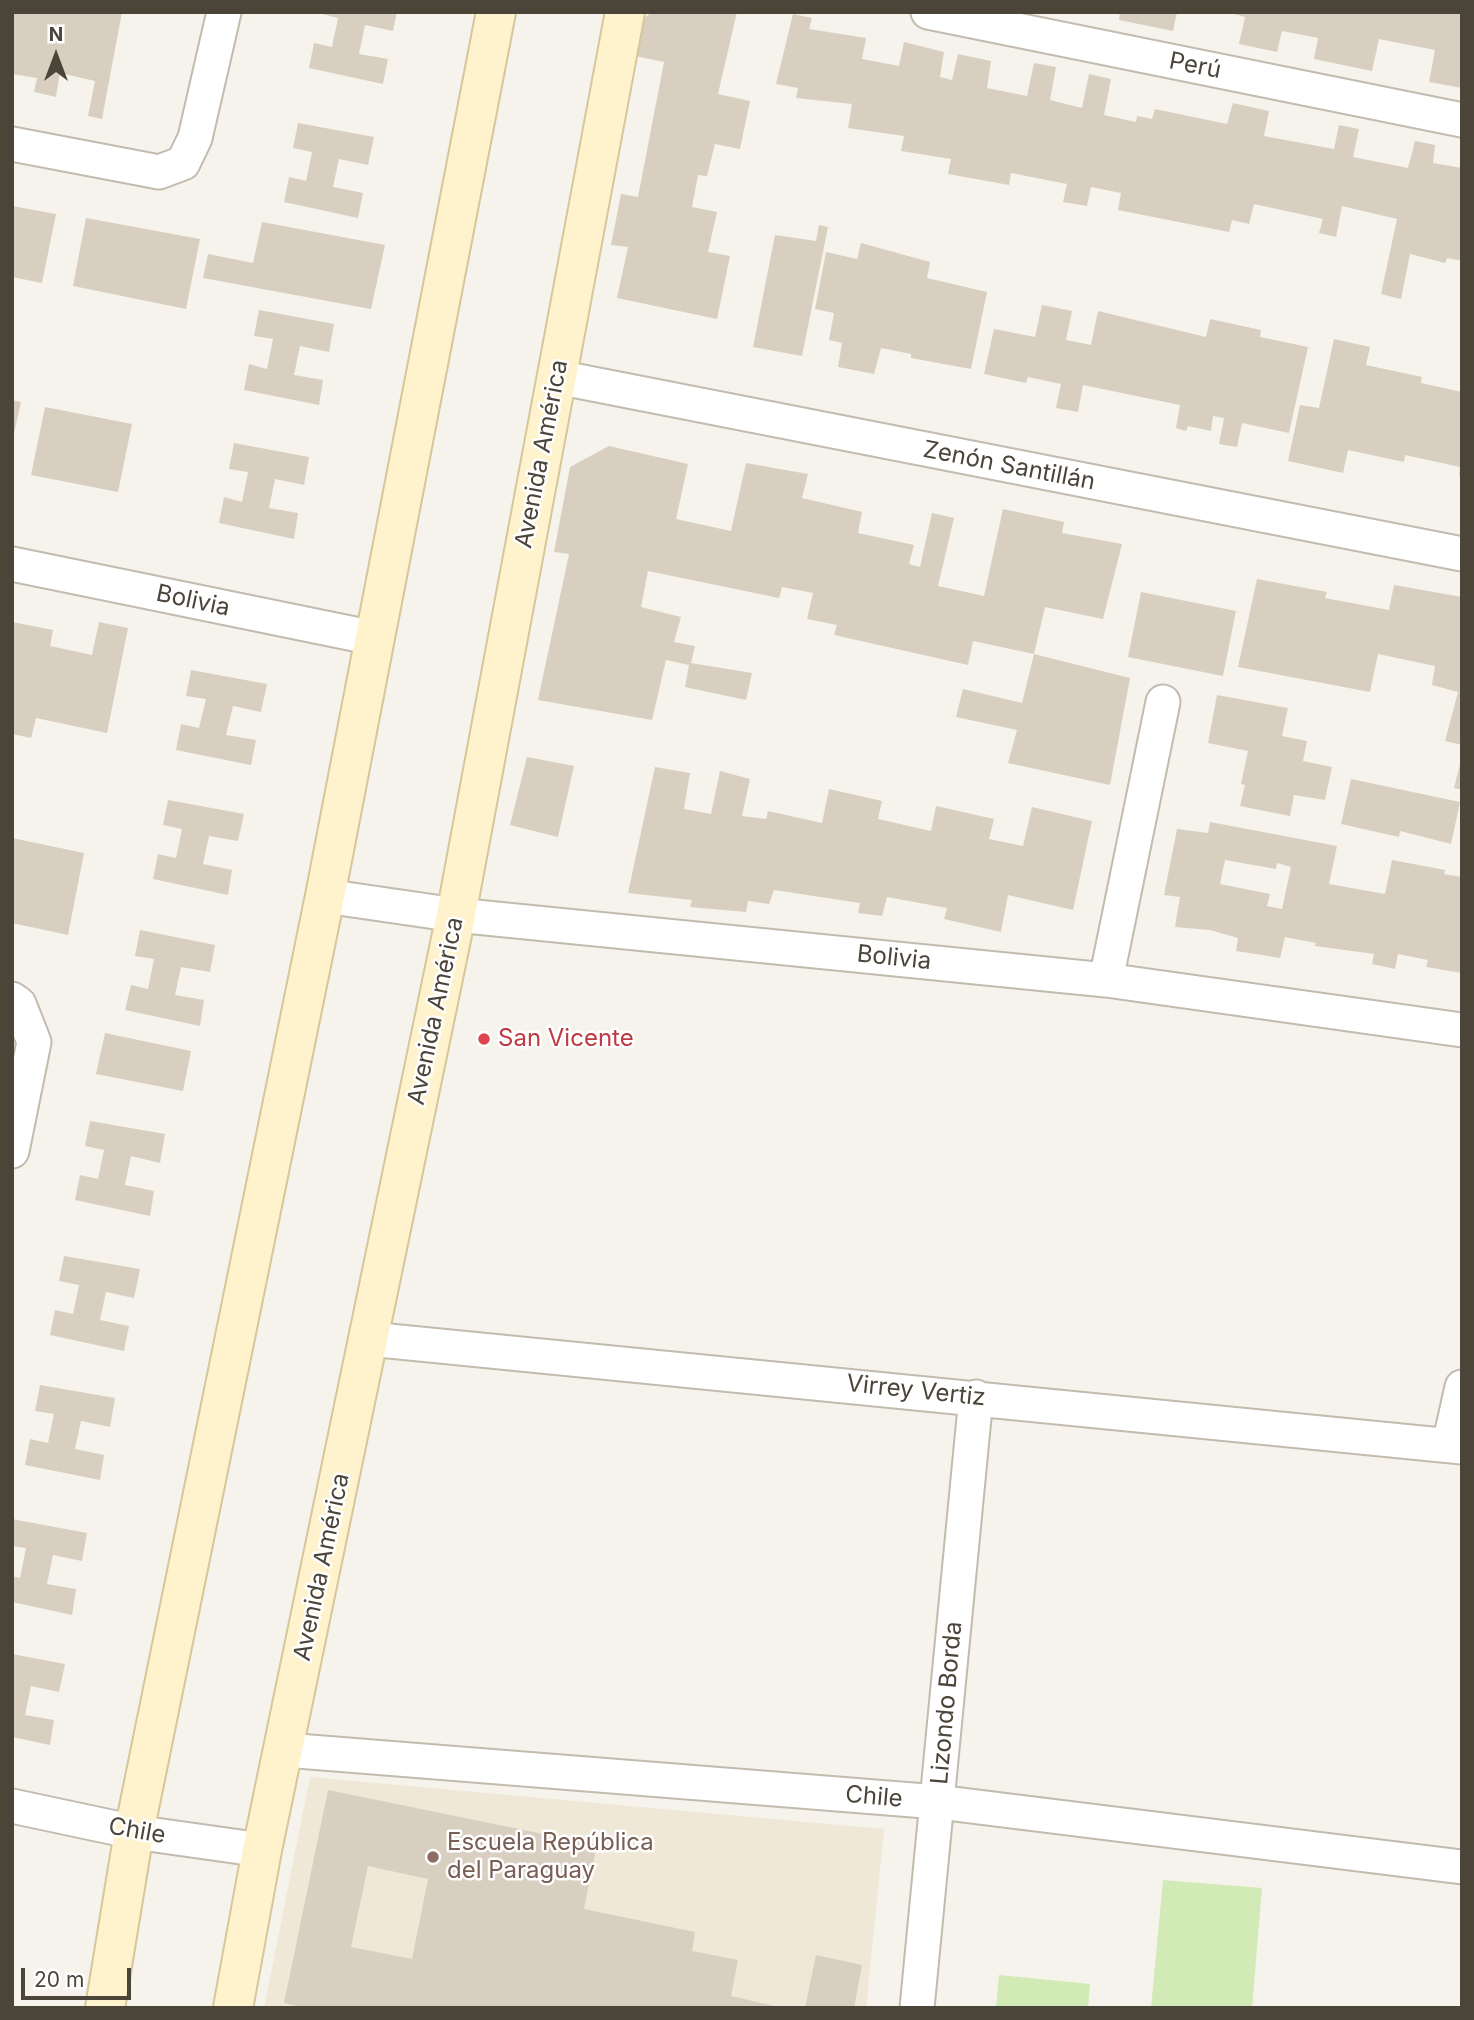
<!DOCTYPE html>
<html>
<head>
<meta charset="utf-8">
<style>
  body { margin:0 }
  #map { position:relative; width:1474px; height:2020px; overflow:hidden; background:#f6f3ec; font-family:Inter,sans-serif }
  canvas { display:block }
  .frame { position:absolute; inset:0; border:14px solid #4b4439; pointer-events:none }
  .north { position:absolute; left:21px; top:21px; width:70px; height:70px; -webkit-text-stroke:5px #fff; paint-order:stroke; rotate:0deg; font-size:19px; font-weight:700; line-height:28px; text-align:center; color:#4b4439 }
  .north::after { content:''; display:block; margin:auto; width:24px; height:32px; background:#4b4439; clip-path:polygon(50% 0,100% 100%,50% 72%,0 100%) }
  .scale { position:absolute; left:21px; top:1968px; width:110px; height:32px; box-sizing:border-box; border:4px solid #4b4439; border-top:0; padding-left:9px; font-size:21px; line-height:24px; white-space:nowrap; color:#4b4439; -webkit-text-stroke:5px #fff; paint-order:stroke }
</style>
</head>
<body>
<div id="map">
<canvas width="1474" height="2020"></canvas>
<div class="frame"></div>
<div class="north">N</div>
<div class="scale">20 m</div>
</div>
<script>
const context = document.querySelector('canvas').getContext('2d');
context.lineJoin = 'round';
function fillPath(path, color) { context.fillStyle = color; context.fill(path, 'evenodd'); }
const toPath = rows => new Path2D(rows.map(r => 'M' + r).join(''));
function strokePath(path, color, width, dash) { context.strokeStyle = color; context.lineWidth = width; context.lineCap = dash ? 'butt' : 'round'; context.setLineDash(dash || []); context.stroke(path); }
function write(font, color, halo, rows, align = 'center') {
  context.font = font + ' Inter,sans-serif'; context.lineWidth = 5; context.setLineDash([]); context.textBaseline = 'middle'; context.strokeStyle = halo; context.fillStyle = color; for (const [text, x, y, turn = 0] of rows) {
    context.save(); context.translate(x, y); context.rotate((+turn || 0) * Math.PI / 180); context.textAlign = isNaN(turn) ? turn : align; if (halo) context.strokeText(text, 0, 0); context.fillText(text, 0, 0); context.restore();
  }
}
fillPath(toPath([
  [310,1777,884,1829,866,2008,264,2008]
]), '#efe8d6');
fillPath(toPath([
  [1163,1880,1262,1888,1252,2008,1151,2008],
  [999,1975,1090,1984,1088,2008,996,2008]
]), '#d2eab5');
fillPath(toPath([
  [12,12,122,12,102,119,88,116,95,81,60,73,56,97,34,92,37,78,12,74],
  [315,12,397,12,393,31,365,25,359,54,388,59,383,84,309,68,314,43,332,47,338,18],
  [652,12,737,12,718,94,750,101,740,149,715,144,707,176,698,175,692,207,717,212,708,252,730,256,717,319,617,298,628,247,611,245,621,194,638,197,664,62,635,56,642,20],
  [1120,12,1177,12,1173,31,1119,20],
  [1226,12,1462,12,1462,88,1429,82,1435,50,1379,39,1372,71,1314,59,1318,38,1282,31,1277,52,1239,44,1245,17],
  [793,14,812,18,809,29,866,38,862,59,899,66,904,42,944,52,940,77,952,80,958,54,991,61,987,88,1027,96,1034,63,1056,67,1050,100,1082,108,1089,74,1111,79,1104,115,1136,122,1137,116,1152,119,1155,109,1227,124,1233,103,1269,111,1264,136,1334,149,1339,125,1359,129,1353,157,1408,168,1415,141,1435,145,1433,163,1462,168,1462,261,1447,258,1445,263,1410,254,1401,299,1381,294,1397,219,1342,206,1336,237,1319,233,1323,219,1254,204,1249,224,1232,220,1229,232,1118,210,1121,193,1091,187,1087,206,1063,202,1067,184,1011,173,1009,185,948,174,951,159,901,151,904,136,848,128,852,104,796,98,798,88,776,84],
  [298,123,374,137,368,165,339,159,333,187,363,193,358,218,284,202,289,177,306,181,312,152,293,148],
  [12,206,56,214,42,283,12,277],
  [86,218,200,239,186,309,73,286],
  [262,222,385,245,371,309,203,278,208,254,253,263],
  [819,225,828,227,802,356,753,347,775,235,816,241],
  [861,243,930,262,927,278,987,292,971,369,911,358,911,354,881,348,874,374,838,367,842,343,829,340,834,313,815,309,826,252,857,259],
  [1042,305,1072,311,1066,340,1091,345,1098,311,1206,337,1210,319,1261,330,1260,337,1308,347,1289,433,1242,423,1237,447,1219,444,1224,418,1213,416,1211,431,1188,426,1186,431,1176,428,1180,405,1083,385,1078,412,1056,408,1061,384,1028,377,1026,383,984,374,994,329,1035,337],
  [259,310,334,324,329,352,300,346,294,375,323,380,319,405,244,390,249,364,267,369,273,339,254,336],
  [1334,339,1370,347,1366,365,1422,377,1421,383,1462,392,1462,476,1459,475,1460,467,1405,455,1404,462,1348,450,1343,473,1288,461,1300,405,1319,408],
  [12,400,21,402,13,438,12,438],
  [45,407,132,424,118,492,31,475],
  [234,443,309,457,304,485,275,479,269,508,298,513,294,539,219,523,224,497,242,502,248,472,229,469],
  [609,446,688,464,676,519,731,531,746,463,808,474,802,498,862,512,858,533,914,545,909,564,920,567,932,513,954,518,938,586,984,596,1003,509,1064,522,1062,533,1122,544,1103,619,1045,607,1034,654,973,641,968,665,834,635,837,625,807,619,813,593,782,587,779,598,648,571,641,607,681,617,674,642,695,646,691,663,752,673,746,700,685,687,689,665,666,660,652,720,538,700,569,554,554,552,570,467],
  [1257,579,1327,592,1325,598,1389,610,1394,585,1462,597,1462,745,1445,741,1458,692,1432,685,1435,666,1378,654,1370,692,1238,667],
  [1141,592,1236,611,1223,676,1128,657],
  [12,622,53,630,50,646,92,655,99,622,128,628,107,733,36,718,31,738,12,734],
  [1034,654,1130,678,1110,785,1008,763,1017,730,956,717,963,689,1022,703],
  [191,670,267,684,261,712,233,706,226,735,256,740,251,765,176,750,181,724,199,728,206,699,186,696],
  [1217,695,1288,708,1282,736,1307,741,1303,761,1332,767,1325,800,1294,795,1290,816,1240,806,1245,785,1241,784,1248,751,1208,743],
  [527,757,574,766,558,837,510,825],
  [1461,760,1462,760,1462,790,1454,788],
  [655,767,690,773,684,809,711,814,720,771,750,779,742,816,766,819,768,811,822,823,829,789,882,801,878,819,931,831,936,806,994,819,989,839,1023,846,1032,807,1092,821,1073,910,1008,895,1001,932,944,919,947,908,887,897,882,916,858,913,860,903,774,890,769,904,748,901,746,912,690,907,692,900,628,893],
  [1351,779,1460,802,1451,844,1400,831,1399,837,1341,824],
  [168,800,244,814,238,841,209,836,203,864,232,870,228,895,153,879,158,854,176,858,182,829,163,825],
  [1210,822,1337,846,1329,884,1385,894,1392,860,1445,870,1444,874,1462,877,1462,973,1426,967,1428,960,1398,954,1395,969,1372,964,1374,954,1315,946,1316,943,1285,937,1280,958,1256,954,1236,951,1238,938,1210,930,1175,927,1180,897,1164,895,1177,829,1208,833],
  [1225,860,1276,869,1277,863,1291,867,1282,909,1267,906,1270,894,1220,884],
  [12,838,84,853,68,935,12,923],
  [140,930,215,945,210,972,181,967,175,995,204,1000,200,1026,125,1010,131,985,148,989,154,959,135,956],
  [105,1033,191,1051,183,1091,96,1074],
  [90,1121,165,1134,160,1163,131,1156,125,1185,154,1191,150,1216,75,1200,80,1175,98,1179,104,1150,85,1146],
  [64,1256,140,1269,134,1298,106,1292,100,1320,129,1326,124,1351,50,1335,55,1310,73,1314,79,1285,59,1281],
  [40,1385,115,1398,110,1427,81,1421,75,1449,104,1455,100,1480,25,1465,30,1439,48,1443,54,1414,35,1411],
  [12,1519,87,1533,82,1561,53,1555,47,1584,76,1589,72,1615,12,1602,12,1576,20,1578,26,1548,12,1546],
  [12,1654,65,1664,59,1692,31,1686,25,1715,54,1720,50,1745,12,1737],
  [328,1790,597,1845,584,1909,695,1932,692,1951,738,1960,731,1996,783,2008,306,2008,284,2003],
  [368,1866,428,1879,412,1959,351,1947],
  [816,1955,862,1965,854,2008,805,2008]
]), '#d8cfc1');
const minor = toPath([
  [928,12,1462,120],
  [12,144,159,172,183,163,195,138,224,12],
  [557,377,1462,554],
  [12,564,374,638],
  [325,896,456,915,1106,980,1462,1030],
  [1106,980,1163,702],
  [12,999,19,1004,34,1042,12,1151],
  [369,1339,1462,1447],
  [1449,1445,1462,1387],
  [285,1750,938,1802,1462,1867],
  [12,1806,134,1832,262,1850],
  [917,2008,976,1397]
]);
const secondary = toPath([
  [105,2008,134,1832,325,896,496,12],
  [233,2008,262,1850,456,915,625,12]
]);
strokePath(minor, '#c2bbae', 37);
strokePath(secondary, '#d6c79b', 42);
strokePath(minor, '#fff', 33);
strokePath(secondary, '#fff3cd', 38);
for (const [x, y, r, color] of [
  [484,1039,7,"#e0444e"],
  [433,1857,7,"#8d6e63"]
]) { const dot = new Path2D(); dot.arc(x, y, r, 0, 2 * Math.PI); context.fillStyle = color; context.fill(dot); strokePath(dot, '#fff', 2.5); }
write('24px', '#4b4439', '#fff', [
  ["Perú",1195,66,11],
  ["Avenida América",542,454,-79],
  ["Zenón Santillán",1009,466,11],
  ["Bolivia",193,601,12],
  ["Bolivia",894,958,6],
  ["Avenida América",436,1011,-78],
  ["Virrey Vertiz",916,1391,6],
  ["Avenida América",322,1567,-78],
  ["Lizondo Borda",947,1703,-85],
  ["Chile",874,1797,5],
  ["Chile",137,1831,10]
]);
write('24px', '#be3a42', '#fff', [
  ["San Vicente",498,1039]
], 'left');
write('24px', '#785e54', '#fff', [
  ["Escuela República",447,1843],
  ["del Paraguay",447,1871]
], 'left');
</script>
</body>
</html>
